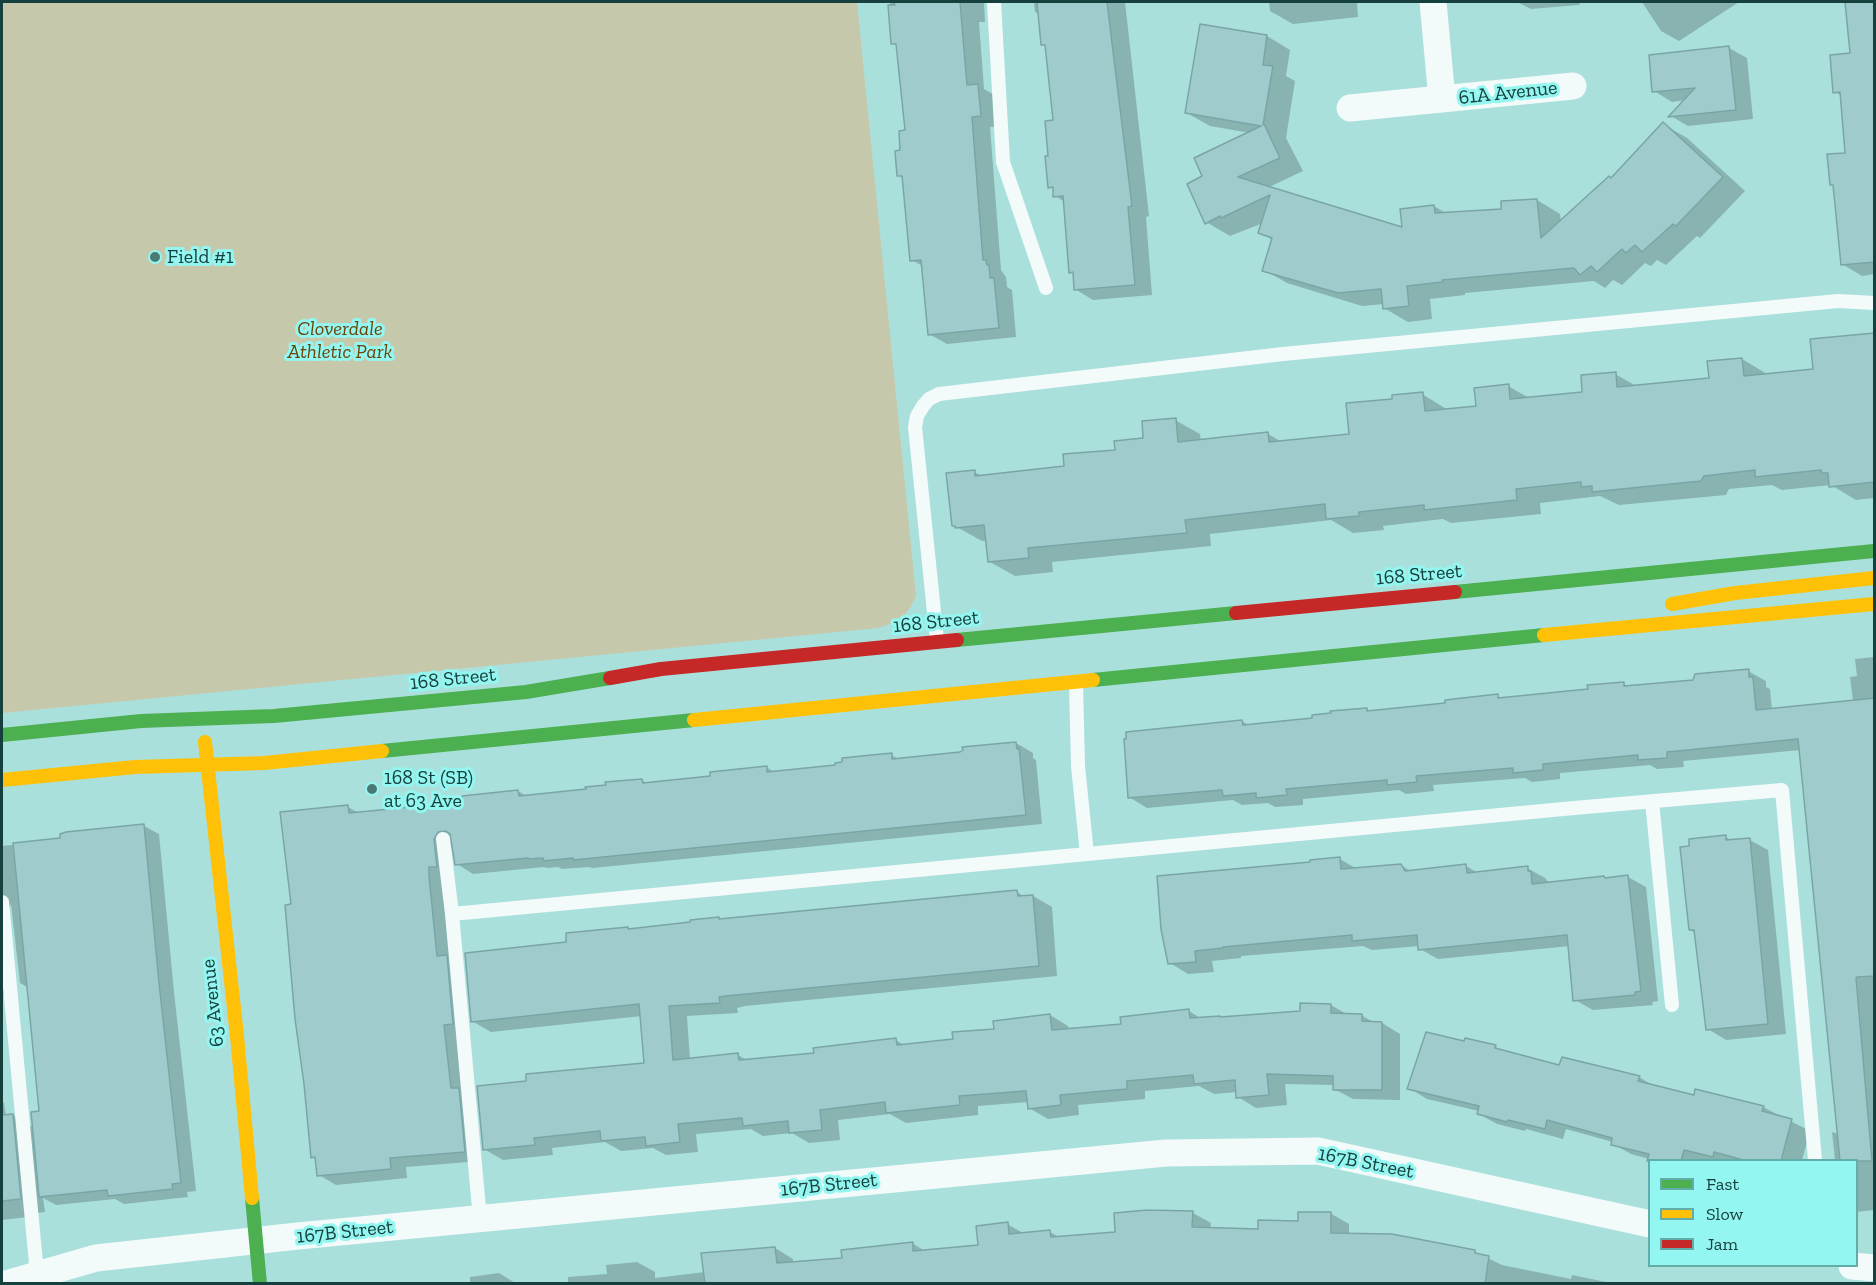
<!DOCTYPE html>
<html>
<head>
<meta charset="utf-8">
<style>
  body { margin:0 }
  #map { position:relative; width:1876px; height:1285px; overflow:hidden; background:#aae0dc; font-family:"Zilla Slab",serif }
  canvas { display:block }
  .frame { position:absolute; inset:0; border:3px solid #16403e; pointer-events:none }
  .legend { position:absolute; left:1648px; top:1159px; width:210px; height:108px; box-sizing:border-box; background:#94f6f0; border:2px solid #62ada9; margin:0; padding:8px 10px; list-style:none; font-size:18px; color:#16403e }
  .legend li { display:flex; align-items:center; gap:12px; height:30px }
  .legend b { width:30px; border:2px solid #62ada9 }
</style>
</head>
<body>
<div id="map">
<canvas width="1876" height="1285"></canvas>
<div class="frame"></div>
<ul class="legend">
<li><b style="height:8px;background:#4caf50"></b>Fast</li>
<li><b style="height:8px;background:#ffc107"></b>Slow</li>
<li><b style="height:8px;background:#c62828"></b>Jam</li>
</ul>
</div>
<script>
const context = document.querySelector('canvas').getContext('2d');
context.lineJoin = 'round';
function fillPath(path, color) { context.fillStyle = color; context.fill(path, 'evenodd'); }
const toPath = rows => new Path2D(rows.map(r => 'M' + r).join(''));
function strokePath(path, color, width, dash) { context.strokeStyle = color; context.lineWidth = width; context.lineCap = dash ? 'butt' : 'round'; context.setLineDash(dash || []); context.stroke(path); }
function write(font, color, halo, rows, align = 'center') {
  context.font = font + ' "Zilla Slab",serif'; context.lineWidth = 6; context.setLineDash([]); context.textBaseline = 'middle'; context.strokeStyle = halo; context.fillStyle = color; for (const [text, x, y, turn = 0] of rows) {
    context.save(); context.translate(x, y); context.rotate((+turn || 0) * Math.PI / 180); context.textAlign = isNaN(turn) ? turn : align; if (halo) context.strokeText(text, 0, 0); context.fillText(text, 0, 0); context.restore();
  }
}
fillPath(toPath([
  [2,2,857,2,916,596,910,608,902,619,879,628,2,713]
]), '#c6c8ab');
fillPath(toPath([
  [890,2,984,2,985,22,979,22,984,89,996,96,999,126,990,127,1001,270,1006,277,1007,287,1012,290,1016,337,947,344,929,334,923,266,911,260,904,178,899,175,907,132,898,46,893,43],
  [1034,2,1125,2,1149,216,1146,217,1152,295,1093,300,1075,289,1074,274,1071,272,1065,202,1055,196,1054,189,1050,187,1050,157,1055,121,1047,47,1043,44,1039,14,1035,12],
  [1269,2,1357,2,1358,17,1293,24,1270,11],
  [1517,2,1581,2,1579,5,1531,9],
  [1642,2,1739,2,1679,41,1661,31],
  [1846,2,1874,2,1874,274,1862,276,1842,264,1835,187,1831,184,1846,154,1842,96,1835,92,1851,54],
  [1201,26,1267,36,1290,50,1286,76,1295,81,1286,138,1303,171,1267,188,1404,229,1434,206,1447,214,1503,210,1537,200,1560,214,1561,222,1612,179,1663,124,1687,138,1745,191,1700,238,1697,236,1666,265,1657,260,1651,266,1645,263,1622,285,1613,280,1605,288,1594,281,1465,293,1465,295,1430,299,1432,319,1408,322,1384,308,1384,304,1362,306,1287,283,1264,270,1273,240,1260,233,1263,223,1230,236,1206,222,1204,177,1250,133,1210,126,1187,113],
  [1729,48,1747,58,1753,119,1688,126,1671,116,1686,100,1672,102,1654,91],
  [1874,334,1874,498,1856,500,1831,485,1782,490,1772,485,1729,489,1726,495,1619,505,1600,496,1540,503,1541,514,1451,523,1443,519,1383,526,1384,530,1353,533,1331,520,1210,534,1211,546,1052,562,1053,572,1015,576,990,562,987,541,982,541,953,525,974,472,982,476,1066,467,1116,451,1145,439,1175,420,1200,434,1201,441,1268,434,1282,442,1350,435,1394,400,1422,394,1448,410,1477,407,1508,386,1531,399,1584,393,1615,374,1638,387,1710,379,1742,359,1767,374,1815,370],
  [1874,657,1874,1210,1856,1212,1856,1160,1835,1160,1832,1132,1839,1134,1801,750,1683,761,1684,767,1657,769,1650,765,1560,773,1560,779,1532,782,1525,778,1433,785,1434,791,1406,794,1399,790,1303,799,1303,805,1275,807,1268,803,1242,805,1233,800,1147,808,1129,797,1242,721,1250,726,1314,719,1367,710,1371,712,1447,704,1498,696,1503,699,1589,690,1623,683,1629,687,1695,681,1748,671,1766,681,1766,687,1770,689,1772,710,1853,701,1850,677,1857,676,1855,659],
  [1016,743,1033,753,1033,758,1036,760,1042,824,592,868,589,867,562,869,558,867,547,868,544,867,473,874,457,864,453,843,450,849,481,1161,406,1167,407,1178,336,1185,319,1175,317,1160,312,1157,292,906,348,807,359,813,463,803,518,791,528,797,587,791,642,780,648,784,712,777,766,767,776,773,837,766,891,755,900,760,960,753],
  [144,826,159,834,174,992,196,1191,187,1192,188,1197,124,1204,115,1199,56,1205,43,1198,45,1212,36,1213,36,1216,2,1220,2,1101,4,1103,6,1116,13,1115,34,1128,40,1112,27,987,20,983,11,904,8,911,16,994,2,995,2,846,62,840],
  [1726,837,1732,841,1750,840,1768,850,1786,1034,1726,1040,1708,1029,1696,933,1690,930],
  [1340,859,1357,869,1401,865,1412,872,1466,866,1478,873,1527,868,1545,878,1549,883,1628,877,1646,887,1658,1001,1652,1002,1653,1005,1593,1010,1575,1000,1570,946,1438,959,1420,949,1419,946,1372,950,1363,946,1241,956,1241,958,1212,961,1214,972,1188,974,1170,963,1312,863],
  [1017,892,1025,897,1033,896,1052,907,1057,976,745,1006,737,1008,738,1013,687,1016,690,1060,738,1055,748,1061,815,1054,896,1040,905,1046,954,1040,1050,1015,1068,1026,1069,1030,1122,1025,1189,1011,1202,1019,1302,1012,1331,1005,1348,1015,1361,1015,1375,1023,1382,1023,1400,1034,1400,1100,1353,1099,1334,1089,1335,1085,1285,1084,1287,1105,1256,1108,1238,1097,1237,1092,1214,1094,1199,1086,1145,1091,1145,1099,1078,1105,1079,1115,1048,1119,1029,1108,1029,1102,978,1106,978,1115,906,1123,890,1114,838,1120,840,1140,809,1143,792,1133,763,1136,751,1129,696,1134,698,1152,666,1155,653,1148,621,1151,605,1142,552,1148,553,1155,503,1160,484,1149,528,1083,645,1065,642,1016,491,1032,472,1021,568,943,628,929,631,930],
  [1465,1043,1495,1047,1505,1053,1560,1067,1639,1077,1657,1088,1695,1097,1763,1107,1810,1131,1802,1160,1702,1159,1650,1161,1649,1159,1631,1154,1613,1144,1613,1142,1566,1129,1563,1139,1526,1129,1525,1131,1497,1124,1479,1114,1479,1111,1427,1099,1409,1088],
  [1193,1213,1211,1223,1210,1229,1259,1230,1330,1213,1349,1224,1349,1235,1475,1252,1502,1265,1571,1279,1572,1275,1616,1284,568,1284,568,1277,607,1274,606,1265,637,1262,655,1272,655,1278,705,1272,775,1248,793,1259,793,1263,844,1259,912,1243,925,1251,980,1246,1007,1224,1025,1234,1050,1232,1061,1238,1117,1233],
  [499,1273,517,1284,470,1284,470,1277]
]), '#0003');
const building = toPath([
  [894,2,960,2,967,85,978,84,981,116,972,117,983,260,986,260,987,265,989,265,990,278,994,278,999,328,928,335,921,260,910,261,902,176,897,176,895,151,900,150,899,131,905,130,896,44,891,44,888,5,895,5,894,2],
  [1037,2,1107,2,1132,206,1128,207,1135,285,1074,290,1073,272,1069,273,1063,196,1053,197,1053,187,1048,188,1045,156,1048,156,1045,121,1053,120,1045,45,1041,45,1037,2],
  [1845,2,1875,2,1875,262,1841,265,1833,185,1830,185,1827,154,1845,153,1840,92,1833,93,1830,55,1850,53,1845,2],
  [1200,24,1267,35,1263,65,1273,66,1263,125,1264,124,1280,158,1238,177,1402,227,1400,209,1434,205,1435,213,1501,209,1501,201,1537,199,1541,238,1609,176,1611,178,1663,122,1723,177,1676,226,1673,224,1642,252,1635,245,1626,253,1622,249,1597,272,1591,266,1580,275,1574,268,1442,280,1443,282,1407,286,1409,306,1383,309,1381,289,1338,293,1262,271,1272,238,1258,233,1270,195,1221,218,1220,216,1205,224,1187,184,1202,176,1194,158,1261,126,1185,113,1200,24],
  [1729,46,1736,110,1668,117,1695,88,1652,92,1649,55,1729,46],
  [1875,333,1875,482,1829,487,1828,473,1822,473,1821,470,1755,477,1755,470,1704,476,1701,481,1592,492,1592,486,1581,487,1581,482,1516,489,1517,500,1424,510,1424,505,1359,512,1359,516,1326,519,1325,504,1185,520,1187,533,1028,548,1029,558,988,562,984,525,955,528,955,526,952,526,946,473,975,470,975,476,1064,466,1063,454,1115,450,1114,441,1143,438,1142,421,1176,418,1178,442,1268,432,1269,442,1349,434,1346,403,1392,399,1392,395,1423,392,1425,411,1476,406,1474,388,1509,384,1510,399,1582,392,1581,375,1616,372,1617,387,1709,378,1707,361,1742,358,1744,376,1813,369,1810,339,1875,333],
  [1749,669,1749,677,1753,677,1756,710,1875,698,1875,976,1857,977,1856,978,1872,1161,1840,1161,1798,739,1667,752,1667,758,1638,760,1638,755,1543,764,1543,770,1513,773,1513,768,1416,776,1417,782,1387,785,1387,780,1286,789,1287,795,1256,798,1256,793,1223,796,1222,790,1128,798,1124,739,1126,739,1126,732,1242,720,1243,725,1312,718,1312,715,1331,713,1330,711,1367,708,1367,711,1445,703,1445,700,1498,694,1498,698,1588,689,1587,685,1624,682,1624,686,1693,680,1695,674,1749,669],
  [1016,742,1017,749,1019,748,1026,815,573,860,573,858,544,861,543,858,529,859,528,858,455,865,450,834,446,831,438,832,434,839,437,867,429,867,429,876,437,956,447,955,453,1024,444,1025,451,1088,459,1088,465,1152,390,1158,391,1169,317,1176,315,1157,311,1158,304,1084,295,1019,285,905,291,904,280,812,348,805,349,813,462,802,462,796,518,790,519,796,586,789,585,787,606,785,605,782,642,779,643,783,710,776,710,772,767,766,767,772,835,765,835,763,842,762,842,758,892,753,892,759,960,752,963,750,962,747,1016,742],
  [144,824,159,983,181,1183,172,1184,173,1189,108,1196,107,1190,39,1197,31,1112,39,1111,13,843,60,838,60,834,66,832,144,824],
  [1726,835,1726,840,1750,838,1768,1024,1706,1030,1694,930,1689,930,1680,847,1689,846,1689,839,1726,835],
  [1340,857,1341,869,1401,864,1405,871,1466,864,1467,873,1528,866,1528,871,1531,871,1532,884,1604,876,1605,878,1628,875,1641,991,1635,992,1635,995,1573,1001,1567,935,1418,950,1417,935,1352,941,1352,935,1223,947,1223,948,1195,951,1196,962,1168,964,1161,929,1157,876,1310,862,1310,860,1340,857],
  [1017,890,1018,896,1033,895,1039,966,726,996,719,997,720,1003,669,1006,673,1060,738,1053,739,1060,814,1053,813,1048,896,1038,897,1045,953,1039,952,1032,994,1029,993,1021,1050,1014,1052,1030,1121,1024,1120,1017,1189,1009,1190,1018,1220,1016,1220,1017,1300,1011,1300,1003,1331,1004,1331,1013,1362,1014,1362,1021,1382,1022,1382,1090,1333,1090,1333,1076,1267,1074,1269,1095,1236,1098,1235,1080,1194,1084,1193,1075,1127,1081,1127,1089,1060,1095,1061,1105,1028,1109,1026,1091,959,1096,960,1105,886,1113,885,1102,820,1110,822,1130,789,1133,788,1121,743,1126,742,1118,678,1124,680,1142,646,1146,645,1137,601,1141,600,1131,534,1138,535,1145,483,1150,477,1086,526,1081,526,1074,644,1063,639,1004,471,1022,465,953,566,942,566,933,628,927,628,929,690,922,690,920,719,917,719,919,1017,890],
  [1426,1032,1464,1041,1465,1038,1496,1045,1495,1048,1559,1065,1562,1057,1640,1076,1638,1081,1694,1095,1695,1089,1764,1106,1762,1111,1792,1119,1781,1161,1747,1161,1714,1152,1713,1157,1684,1150,1681,1161,1647,1161,1649,1154,1611,1145,1612,1138,1547,1120,1545,1129,1508,1120,1507,1122,1477,1114,1479,1106,1407,1089,1426,1032],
  [13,1114,21,1199,2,1201,2,1115,13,1114],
  [1147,1210,1193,1211,1192,1227,1258,1229,1258,1220,1298,1221,1298,1212,1331,1212,1331,1233,1392,1234,1475,1250,1475,1253,1489,1256,1485,1284,705,1284,701,1253,775,1247,777,1263,842,1258,841,1250,913,1242,913,1251,978,1245,976,1226,1008,1222,1009,1234,1050,1230,1051,1237,1115,1232,1114,1213,1147,1210]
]);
fillPath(building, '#a0cbcd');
strokePath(building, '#7aa5a7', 1.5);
strokePath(toPath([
  [994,2,1003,162,1046,288],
  [937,641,915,427,917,416,923,406,929,399,939,394,1283,354,1838,301,1874,303],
  [1076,683,1078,766,1087,854],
  [1652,801,1672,1005],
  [443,839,452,914,480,1219],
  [2,902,37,1274],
  [452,914,1574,808,1782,790,1815,1160]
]), '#f2fafa', 14);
strokePath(toPath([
  [1433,2,1442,99],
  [1350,108,1573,86],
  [1852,1266,1874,1268],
  [6,1284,96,1258,298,1236,1166,1153,1318,1151,1650,1224]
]), '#f2fafa', 27);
strokePath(toPath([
  [1455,592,1874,551],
  [957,640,1236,613],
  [1093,680,1544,635],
  [2,735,141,721,274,716,526,692,610,678],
  [382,751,694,720],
  [252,1198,260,1284]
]), '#4caf50', 14);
strokePath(toPath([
  [1672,604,1735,593,1874,578],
  [1544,635,1874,604],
  [694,720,1093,680],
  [205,742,237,1036,252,1198],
  [2,780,135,767,264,763,382,751]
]), '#ffc107', 14);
strokePath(toPath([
  [1236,613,1455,592],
  [610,678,661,669,957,640]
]), '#c62828', 14);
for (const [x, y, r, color] of [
  [155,257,6,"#4a7875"],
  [372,789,6,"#4a7875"]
]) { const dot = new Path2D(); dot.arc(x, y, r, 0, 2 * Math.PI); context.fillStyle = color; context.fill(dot); strokePath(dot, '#94f6f0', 2); }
write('20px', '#16403e', '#94f6f0', [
  ["61A Avenue",1508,93,-6],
  ["168 Street",1419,575,-5],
  ["168 Street",936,622,-6],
  ["168 Street",453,679,-6],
  ["63 Avenue",213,1003,-96],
  ["167B Street",1366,1163,11],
  ["167B Street",829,1185,-6],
  ["167B Street",345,1232,-6]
]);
write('20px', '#16403e', '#94f6f0', [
  ["Field #1",167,257],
  ["168 St (SB)",384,778],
  ["at 63 Ave",384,801]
], 'left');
write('italic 20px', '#6b4408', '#94f6f0', [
  ["Cloverdale",340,329],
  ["Athletic Park",340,352]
]);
</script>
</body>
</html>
